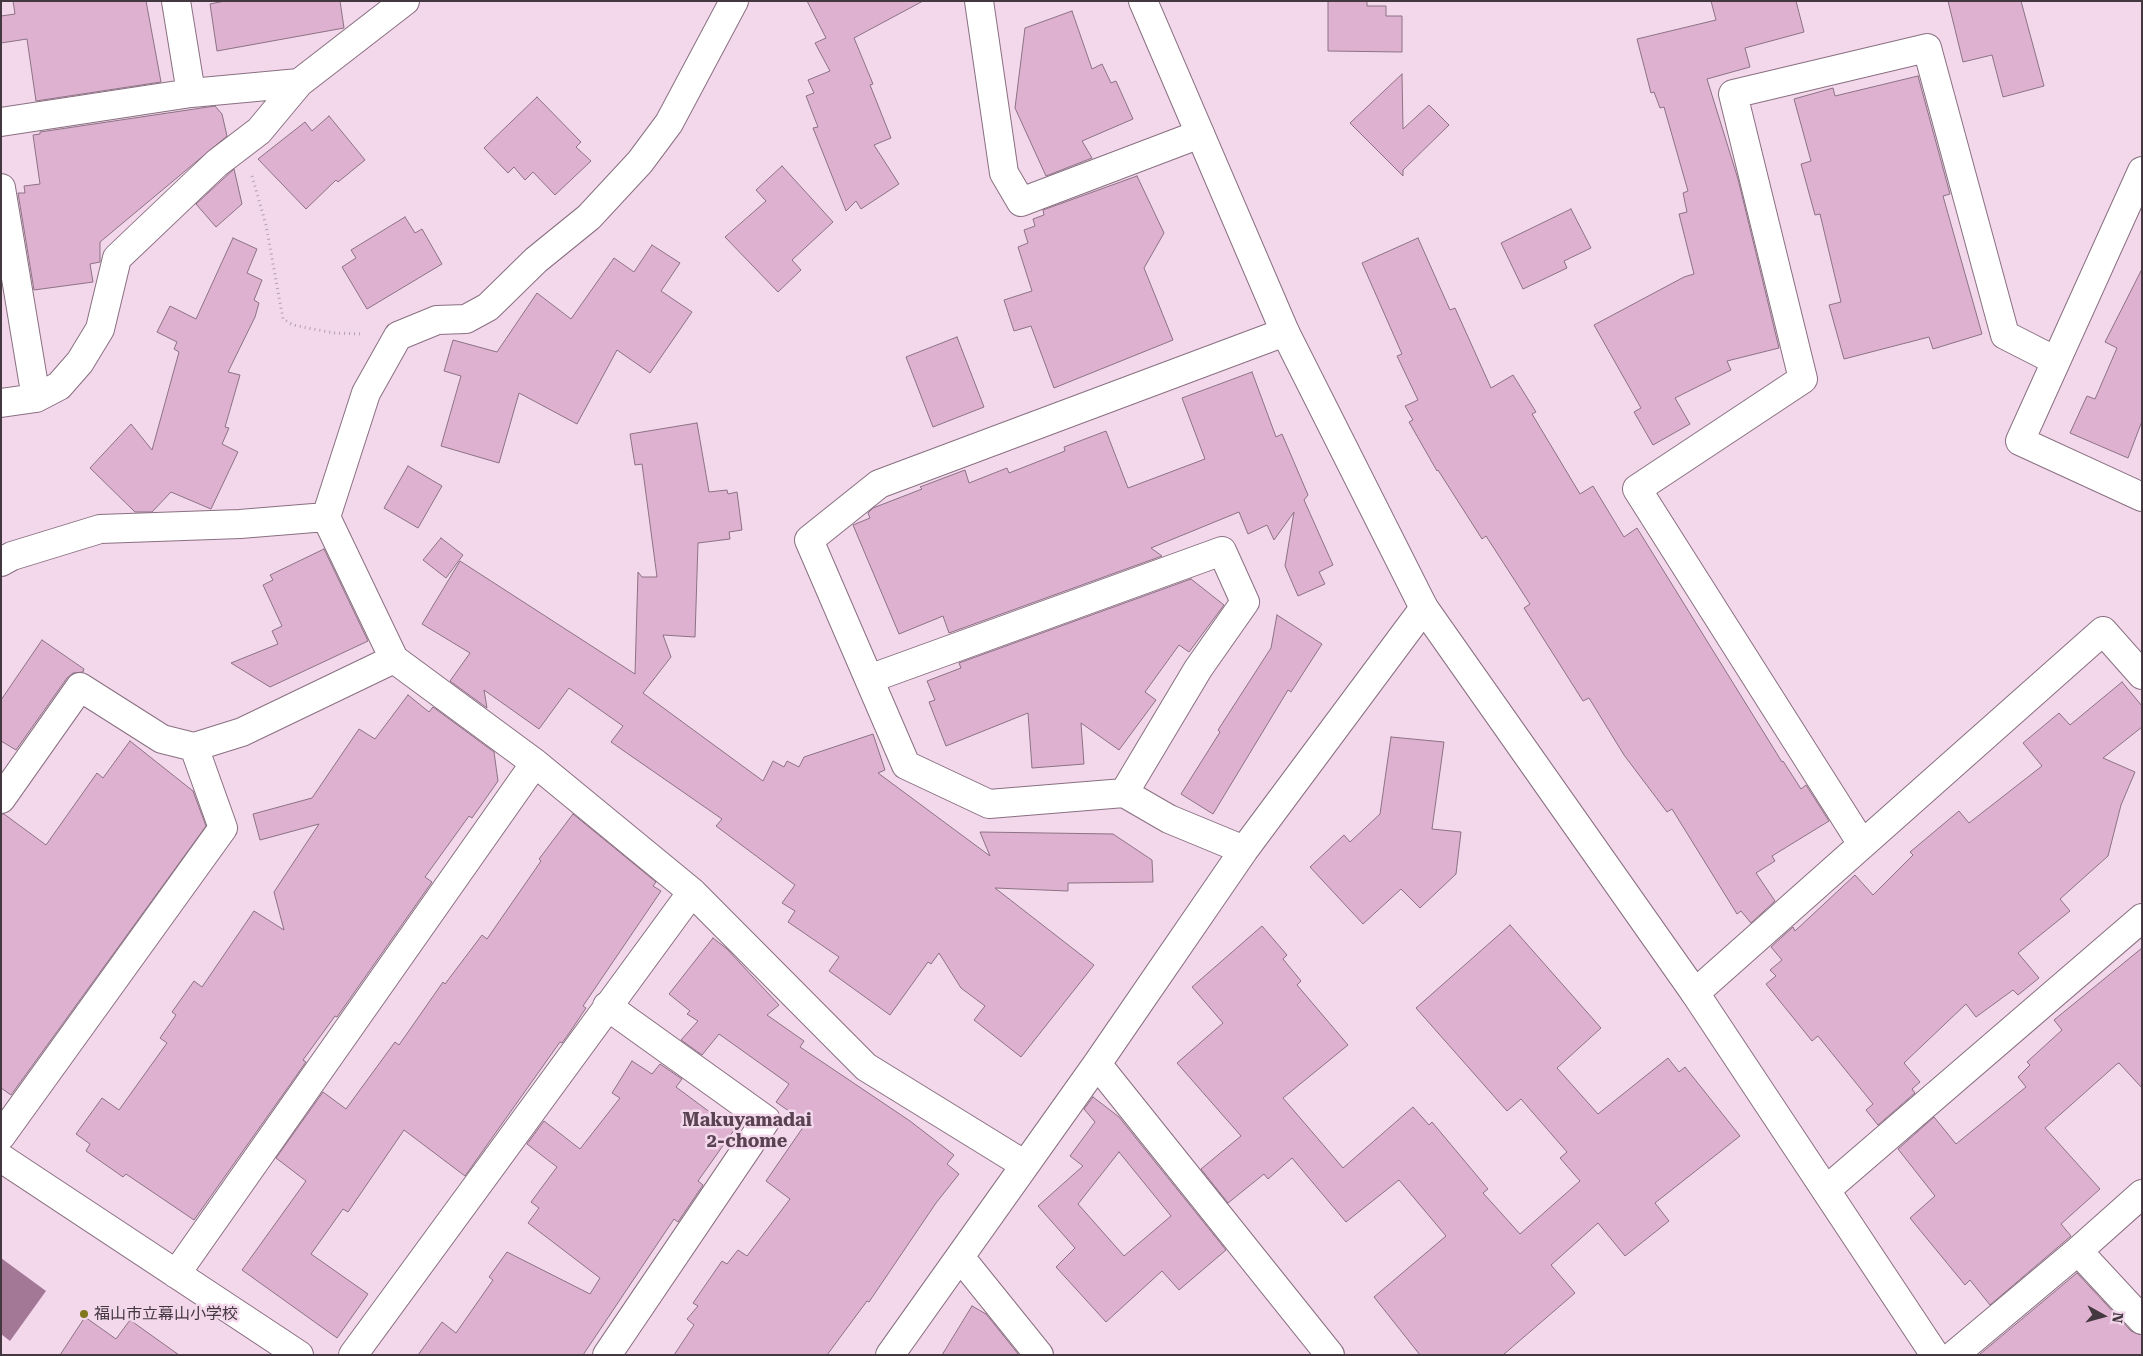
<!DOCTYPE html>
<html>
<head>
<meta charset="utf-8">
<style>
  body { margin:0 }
  #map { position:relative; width:2143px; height:1356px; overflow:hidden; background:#f3d7eb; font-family:"Roboto Serif",serif }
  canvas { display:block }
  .frame { position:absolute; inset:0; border:2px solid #433840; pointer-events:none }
  .north { position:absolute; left:2078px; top:1291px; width:50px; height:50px; -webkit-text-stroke:4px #f3d7eb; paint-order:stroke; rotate:97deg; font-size:14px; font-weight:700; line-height:20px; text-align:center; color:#433840 }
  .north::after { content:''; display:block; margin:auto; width:18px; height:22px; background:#433840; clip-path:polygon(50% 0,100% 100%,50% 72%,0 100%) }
</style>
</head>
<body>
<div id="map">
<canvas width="2143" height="1356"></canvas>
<div class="frame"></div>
<div class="north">N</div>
</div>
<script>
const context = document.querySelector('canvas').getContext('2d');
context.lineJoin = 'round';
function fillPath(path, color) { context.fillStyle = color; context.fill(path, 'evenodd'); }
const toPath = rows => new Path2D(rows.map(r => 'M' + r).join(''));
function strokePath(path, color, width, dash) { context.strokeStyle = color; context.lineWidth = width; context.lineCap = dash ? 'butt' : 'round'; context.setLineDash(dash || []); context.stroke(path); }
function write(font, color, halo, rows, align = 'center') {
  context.font = font + ' "Roboto Serif","Noto Sans JP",serif'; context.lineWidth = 5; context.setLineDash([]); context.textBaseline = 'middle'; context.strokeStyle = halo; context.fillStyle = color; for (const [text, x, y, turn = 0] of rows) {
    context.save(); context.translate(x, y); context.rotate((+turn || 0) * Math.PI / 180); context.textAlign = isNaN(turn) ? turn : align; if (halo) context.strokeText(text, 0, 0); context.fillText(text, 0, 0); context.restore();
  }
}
fillPath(toPath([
  [1,1258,46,1291,10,1341,1,1334]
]), '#a27896');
const building = toPath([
  [13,1,146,1,161,82,36,101,27,39,1,43,1,16,15,14,13,1],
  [225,1,340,1,344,28,217,51,210,4,225,1],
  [807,1,923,1,854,38,873,84,870,85,891,138,874,145,899,184,861,209,856,201,846,211,813,128,818,127,806,96,814,93,808,80,830,71,815,43,826,38,807,1],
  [1328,1,1367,1,1367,6,1386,6,1386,16,1402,16,1402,52,1328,51,1328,1],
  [1711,1,1796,1,1804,32,1745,48,1750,67,1707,79,1738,179,1779,348,1727,361,1731,370,1675,398,1690,424,1653,445,1634,412,1641,408,1594,325,1684,277,1694,274,1679,214,1687,212,1683,193,1688,191,1664,107,1660,108,1654,92,1651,93,1637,39,1716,20,1711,1],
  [1948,1,2021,1,2044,86,2003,97,1992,55,1963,62,1948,1],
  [1072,11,1092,69,1102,64,1111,83,1116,81,1133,119,1082,141,1092,158,1046,176,1015,108,1025,28,1072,11],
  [1402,74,1403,129,1429,105,1449,125,1403,170,1403,176,1350,123,1402,74],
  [1918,76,1950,194,1943,196,1982,334,1933,349,1929,337,1844,359,1829,305,1841,302,1820,214,1815,215,1801,164,1811,161,1794,99,1833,88,1835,96,1918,76],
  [537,97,581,142,576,147,591,161,555,195,533,172,525,180,514,167,508,173,484,148,537,97],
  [215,106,222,114,227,136,100,242,100,262,90,264,93,282,34,290,18,193,25,193,24,186,40,184,33,135,40,134,40,132,215,106],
  [329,116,365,160,338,182,336,180,306,209,258,159,305,122,312,131,329,116],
  [782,166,833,222,792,260,801,270,778,292,725,237,766,201,756,190,782,166],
  [234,169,242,204,216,227,196,204,234,169],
  [1137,176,1164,233,1144,268,1173,340,1054,388,1031,326,1014,331,1004,300,1032,291,1018,247,1028,243,1024,230,1035,226,1033,219,1044,215,1043,210,1137,176],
  [1571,209,1591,248,1564,261,1567,268,1523,289,1501,243,1571,209],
  [405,217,415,233,422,229,442,264,367,309,342,267,356,258,351,250,405,217],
  [233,238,257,249,247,273,262,280,254,300,259,303,255,317,228,372,240,375,225,427,229,428,222,444,238,452,211,509,171,492,152,512,135,512,90,468,131,424,152,450,179,352,174,349,177,342,157,332,170,306,196,319,233,238],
  [1418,238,1450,310,1455,308,1491,388,1513,375,1536,412,1532,414,1580,494,1593,486,1624,537,1637,528,1782,762,1783,761,1801,789,1806,785,1829,821,1772,856,1775,861,1756,873,1775,901,1751,923,1741,911,1737,914,1672,809,1667,812,1624,755,1589,698,1583,701,1524,608,1530,604,1486,536,1482,539,1438,470,1437,471,1409,422,1413,420,1405,406,1418,400,1397,356,1402,354,1362,263,1418,238],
  [652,245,680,263,661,291,692,312,650,373,617,350,577,424,519,393,499,463,441,446,461,376,444,371,453,340,497,352,537,293,571,319,614,258,634,272,652,245],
  [2142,269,2142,421,2128,458,2070,433,2087,396,2095,399,2117,348,2105,342,2142,269],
  [957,337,984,407,933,427,906,357,957,337],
  [1252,372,1276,437,1282,434,1308,495,1304,500,1333,565,1319,572,1325,584,1298,596,1285,566,1294,512,1274,540,1267,525,1248,534,1239,512,1151,548,1162,556,949,633,943,616,899,634,853,525,870,518,868,513,873,508,922,489,920,487,965,470,969,483,1007,468,1009,473,1065,451,1064,447,1106,431,1128,488,1205,459,1182,398,1252,372],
  [697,423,709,492,727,490,728,494,737,492,742,530,729,532,730,539,698,543,695,637,663,635,671,657,643,693,763,781,773,761,784,767,787,761,799,767,804,757,873,734,885,770,878,773,990,856,980,832,1113,834,1152,860,1153,882,1068,883,1068,891,995,888,1094,965,1021,1057,974,1020,985,1006,961,988,939,953,931,964,928,962,890,1015,829,971,839,957,788,922,795,911,782,903,795,885,716,826,722,819,611,742,623,726,569,688,539,729,484,690,487,708,450,681,470,653,422,624,460,561,635,674,638,572,642,577,657,577,642,464,635,465,630,434,697,423],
  [408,466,442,486,418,528,384,508,408,466],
  [441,538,463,555,446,578,423,560,441,538],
  [324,549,368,641,270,687,231,663,278,644,272,631,282,626,263,585,273,580,270,575,324,549],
  [1191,579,1224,605,1189,652,1179,645,1145,692,1156,700,1119,750,1081,723,1084,764,1032,768,1028,713,946,746,929,702,935,700,927,681,961,668,959,663,1191,579],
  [1277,615,1322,644,1291,692,1288,690,1213,814,1181,794,1220,732,1218,730,1271,648,1277,615],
  [42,640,84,669,83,672,73,673,67,678,16,750,1,741,1,700,42,640],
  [2122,682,2142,706,2142,727,2103,758,2135,772,2121,805,2108,856,2060,899,2070,911,2018,953,2039,978,2018,995,2013,990,1976,1017,1966,1004,1904,1063,1920,1082,1912,1089,1915,1093,1878,1125,1866,1110,1873,1104,1818,1036,1812,1041,1766,984,1776,976,1770,970,1782,960,1771,947,1793,927,1795,931,1855,875,1873,895,1913,855,1910,852,1959,811,1969,823,2042,766,2023,743,2059,713,2070,725,2122,682],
  [408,695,429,712,433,707,494,752,498,781,472,818,469,816,425,877,432,882,337,1017,335,1016,303,1060,306,1062,194,1220,126,1174,123,1177,86,1151,90,1144,76,1134,102,1098,119,1110,167,1043,160,1038,176,1015,172,1012,194,981,202,987,254,911,284,930,274,892,319,824,260,840,253,814,312,798,359,729,375,739,408,695],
  [1391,737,1444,742,1432,829,1461,832,1456,874,1420,908,1401,889,1363,924,1310,867,1344,835,1350,842,1380,814,1391,737],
  [130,741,193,791,206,826,11,1095,1,1088,1,814,4,814,46,845,97,773,103,778,130,741],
  [573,814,656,882,653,886,661,891,583,1006,586,1008,570,1032,562,1043,560,1042,465,1176,404,1130,348,1212,343,1209,311,1254,368,1294,337,1338,242,1270,306,1181,276,1158,323,1092,346,1109,395,1042,399,1045,443,982,445,984,482,935,487,939,541,861,539,859,573,814],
  [1510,925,1601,1028,1557,1068,1598,1114,1668,1058,1679,1072,1685,1067,1740,1136,1655,1203,1669,1221,1625,1256,1598,1223,1551,1265,1575,1293,1503,1355,1420,1355,1374,1297,1446,1236,1399,1180,1346,1222,1292,1158,1268,1179,1264,1174,1228,1203,1201,1169,1241,1136,1177,1063,1223,1023,1192,987,1262,926,1287,955,1283,959,1301,981,1297,985,1348,1045,1283,1098,1343,1168,1413,1107,1429,1125,1432,1122,1488,1189,1483,1193,1520,1234,1580,1181,1560,1158,1567,1152,1521,1099,1507,1111,1416,1008,1510,925],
  [713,938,727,949,779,1005,767,1015,804,1041,800,1047,910,1121,954,1155,947,1164,959,1174,936,1203,869,1302,867,1301,827,1355,674,1355,694,1325,687,1319,698,1306,693,1303,722,1261,727,1264,738,1250,747,1256,790,1199,766,1181,806,1123,776,1102,789,1084,719,1034,702,1055,681,1040,698,1021,687,1014,690,1011,669,994,713,938],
  [2142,948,2142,1088,2119,1063,2117,1064,2045,1128,2100,1189,2061,1224,2071,1236,1990,1305,1970,1280,1965,1285,1910,1218,1935,1196,1898,1149,1934,1117,1956,1144,2026,1087,2018,1077,2030,1065,2027,1062,2062,1030,2054,1020,2142,948],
  [632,1061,652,1074,660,1064,682,1079,676,1087,734,1130,698,1181,703,1185,678,1222,674,1219,583,1355,418,1355,442,1322,456,1333,493,1280,489,1277,507,1252,590,1294,600,1278,528,1223,539,1208,531,1202,557,1167,527,1144,544,1121,580,1149,620,1098,612,1093,632,1061],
  [1093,1097,1119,1117,1226,1250,1179,1290,1162,1271,1106,1322,1056,1267,1075,1248,1038,1206,1083,1166,1070,1156,1095,1122,1084,1109,1093,1097],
  [1119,1152,1171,1216,1124,1256,1078,1204,1119,1152],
  [2077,1273,2131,1331,2142,1335,2142,1355,1979,1355,2077,1273],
  [972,1306,986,1314,1019,1355,942,1355,972,1306],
  [85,1317,116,1339,130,1320,179,1355,60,1355,85,1317]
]);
fillPath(building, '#deb1d1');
strokePath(building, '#8b7283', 1);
const street = toPath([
  [176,1,191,93],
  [979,1,1004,173,1021,202,1200,134],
  [1,122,191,93,299,83,405,1],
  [2142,171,2020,441,2142,497],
  [1,188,36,398],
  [1,403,36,398,59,386,80,362,100,329,117,258,217,163,259,131,299,83],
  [326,517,366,393,398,336,437,320,466,319,488,307,536,260,589,217,640,162,669,123,734,1],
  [1,562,12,556,100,529,240,524,326,517,394,659,535,763,692,892,866,1067,1025,1165],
  [869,679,1222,551,1245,602,1198,669,1124,793,1169,819,1244,850],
  [1124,793,989,804,906,765,809,540,879,484,1285,332],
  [1,799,80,687,162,739,194,747,242,732,394,659],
  [1862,844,1637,489,1803,379,1733,94,1927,48,2005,335,2056,361],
  [1695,993,2103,631,2142,675],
  [607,1006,766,1120,607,1355],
  [1097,1064,1330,1355],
  [1,1136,223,828,194,747],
  [1,1158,299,1355],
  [1826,1190,2142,918],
  [2078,1251,2142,1320],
  [960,1257,1039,1355],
  [176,1274,535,763],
  [353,1355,692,892],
  [890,1355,1097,1064,1244,850,1424,608],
  [1954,1355,2078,1251,2142,1194]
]);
const secondary = toPath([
  [1143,1,1285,332,1424,608,1695,993,1935,1355]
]);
strokePath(street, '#897081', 30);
strokePath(secondary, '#897081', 30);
strokePath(toPath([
  [252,176,266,225,283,319,293,325,334,333,363,334]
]), '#b49fae', 3, [1, 4]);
strokePath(street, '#fff', 28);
strokePath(secondary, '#fff', 28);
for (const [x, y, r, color] of [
  [84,1314,5,"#80761a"]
]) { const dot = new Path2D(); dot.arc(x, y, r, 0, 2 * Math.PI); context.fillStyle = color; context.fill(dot); strokePath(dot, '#f3d7eb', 2); }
write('16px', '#433840', '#f3d7eb', [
  ["福山市立幕山小学校",94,1314]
], 'left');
write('bold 18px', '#594252', '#f3d7eb', [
  ["Makuyamadai",747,1121],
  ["2-chome",747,1142]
]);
</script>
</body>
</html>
